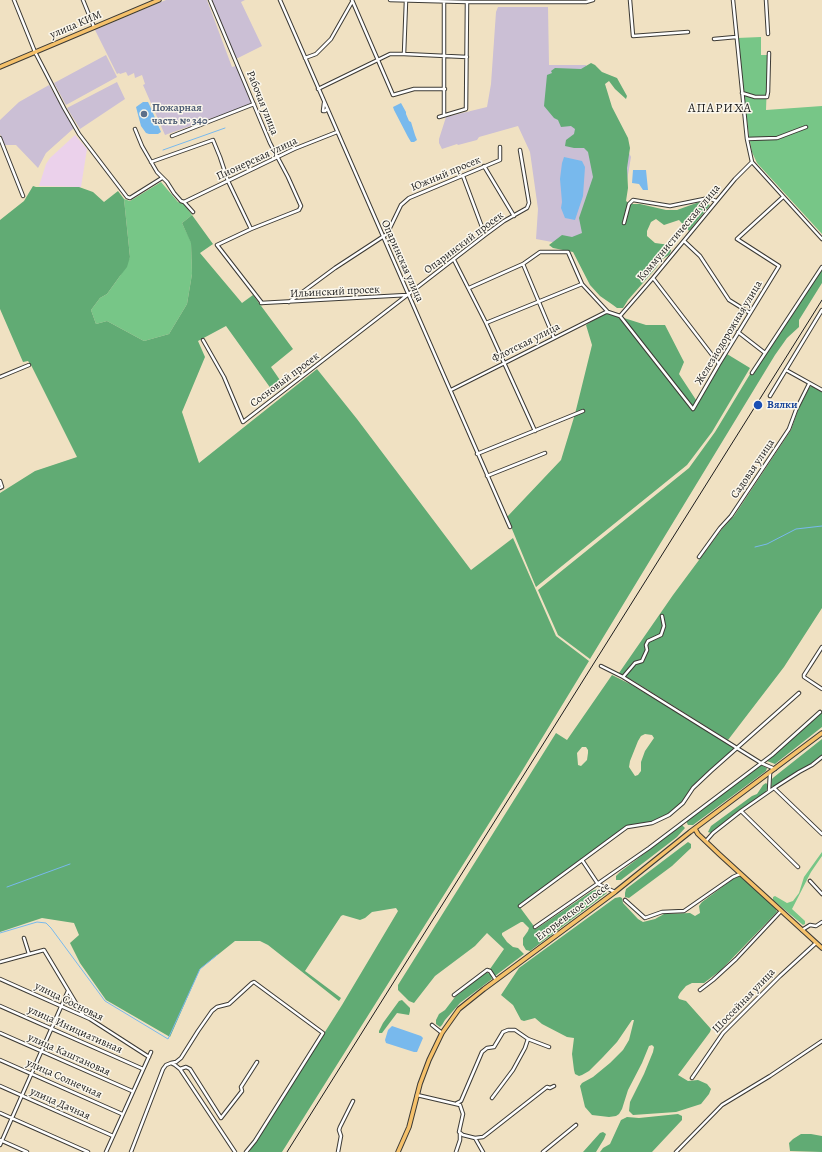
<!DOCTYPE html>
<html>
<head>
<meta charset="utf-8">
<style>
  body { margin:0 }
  canvas { display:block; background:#f0e1c2 }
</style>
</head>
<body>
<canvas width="822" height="1152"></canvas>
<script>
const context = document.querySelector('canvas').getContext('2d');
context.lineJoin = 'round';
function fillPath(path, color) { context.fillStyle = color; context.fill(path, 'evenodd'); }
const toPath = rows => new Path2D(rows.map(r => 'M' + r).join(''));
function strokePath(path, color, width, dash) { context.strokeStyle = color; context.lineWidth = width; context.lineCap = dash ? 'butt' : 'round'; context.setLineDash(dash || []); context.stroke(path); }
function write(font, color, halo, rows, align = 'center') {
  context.font = font + ' Alegreya,serif'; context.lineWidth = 3; context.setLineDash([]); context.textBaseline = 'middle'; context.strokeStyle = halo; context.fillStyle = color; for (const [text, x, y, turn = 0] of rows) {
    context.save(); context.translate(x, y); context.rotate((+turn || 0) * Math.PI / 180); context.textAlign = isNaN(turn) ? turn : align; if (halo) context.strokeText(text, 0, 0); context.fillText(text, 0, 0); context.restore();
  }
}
fillPath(toPath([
  [75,135,87,149,81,187,39,186,46,164,50,158]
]), '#ebd1eb');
fillPath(toPath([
  [166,0,207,0,232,67,236,66,252,104,165,135,143,85,145,84,142,75,135,78,134,73,128,76,126,72,120,74,119,73,117,74,95,30],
  [212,0,245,0,241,2,262,46,236,59],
  [498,7,548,7,549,65,586,65,631,157,624,198,568,245,536,239,538,209,530,152,518,126,479,137,477,140,458,145,457,144,442,149,439,143,439,139,446,117,487,107,491,84,496,12],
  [106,55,117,77,66,105,54,83],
  [117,82,125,99,80,129,67,108],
  [49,85,74,128,46,153,38,168,16,145,5,145,0,134,0,120,19,102]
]), '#cbbfd5');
fillPath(toPath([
  [761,37,761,55,768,55,766,110,822,106,822,234,757,163,752,152,749,136,737,38],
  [161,182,178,202,184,204,192,215,182,223,191,242,192,274,187,304,169,334,144,341,107,321,96,324,91,310,100,298,107,294,120,276,130,257,124,199,130,201],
  [822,852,822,856,811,872,792,909,805,921,805,924,803,925,773,900,773,897,775,896,787,903,793,901,799,893,804,877]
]), '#77c687');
fillPath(toPath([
  [591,63,595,65,602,72,617,78,627,96,626,99,615,89,609,81,605,84,612,107,628,138,630,148,627,168,628,188,626,201,630,204,640,204,666,210,677,210,702,201,710,205,689,231,679,220,664,225,656,219,651,222,647,231,647,236,655,243,670,245,671,251,669,255,661,260,656,268,628,300,623,308,617,308,613,305,600,296,590,285,573,252,553,248,549,245,562,235,572,237,582,233,579,218,593,177,588,152,584,148,574,148,565,146,566,140,574,134,575,129,571,126,561,127,558,120,554,118,544,106,547,75,552,73,551,71,555,68,581,69],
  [33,186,36,187,79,187,93,192,104,202,118,191,124,199,130,257,127,267,120,276,107,294,100,298,91,310,96,324,107,321,144,341,169,334,187,304,192,274,191,243,182,223,192,215,213,244,200,253,242,303,253,295,293,349,271,367,284,386,274,393,226,326,198,341,205,357,182,412,199,463,317,369,357,419,471,570,513,538,556,636,589,661,522,771,282,1152,249,1152,342,1005,398,911,396,908,372,912,365,918,360,920,343,915,341,916,305,971,341,998,339,1001,268,945,260,941,235,941,200,969,170,1037,106,1000,80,963,70,943,79,935,74,923,42,918,0,932,0,493,35,471,77,457,31,365,28,361,23,362,0,309,0,220,24,201],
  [822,269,822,283,799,320,799,327,787,338,775,355,590,659,558,635,538,590,689,468,715,432,764,351],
  [605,312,646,325,665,325,684,362,679,374,698,403,727,354,750,368,712,432,687,465,536,587,507,517,561,460,575,414,592,345,586,325],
  [811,386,822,392,822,608,784,667,728,740,632,680,619,673,673,595,722,529,734,516,791,430,798,410,809,388],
  [612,675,630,684,734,747,734,749,692,787,682,802,668,815,652,822,626,827,519,906,536,929,592,891,600,888,604,890,607,893,530,951,526,950,523,945,523,938,528,931,529,928,523,922,521,922,502,933,502,935,507,942,513,947,518,948,524,954,495,976,490,969,504,949,487,933,475,946,435,976,414,1003,409,1001,398,990,398,985,556,733,567,740],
  [645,734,652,735,654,738,645,751,641,762,641,771,638,775,635,776,629,767,630,761,638,741,641,736],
  [582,747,586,747,588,750,588,753,587,760,581,766,578,765,577,753],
  [822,712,822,727,775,764,767,761,812,721,819,713],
  [822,739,822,755,819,758,812,764,799,771,774,786,771,787,772,779,774,777],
  [761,765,767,768,766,771,693,825,688,825,686,821],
  [766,783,767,784,768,786,766,792,738,811,711,833,708,832,711,826,752,796,757,794,763,785],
  [682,825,685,828,677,837,621,880,616,880,616,876,620,872],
  [688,842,691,844,691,848,672,866,629,898,625,897,625,893,626,889],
  [739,876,743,878,776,909,777,912,721,970,704,983,692,983,686,986,680,993,678,997,679,999,686,1001,711,1029,710,1032,678,1075,688,1081,698,1080,707,1084,711,1089,709,1094,701,1104,676,1112,633,1115,629,1111,630,1102,644,1074,653,1052,654,1047,652,1045,649,1046,642,1063,628,1090,622,1109,619,1114,616,1116,609,1117,592,1115,585,1107,580,1086,582,1083,593,1077,610,1063,623,1050,629,1040,634,1020,632,1020,617,1042,603,1057,589,1071,582,1075,579,1076,575,1074,574,1070,572,1054,574,1038,567,1037,542,1024,535,1018,524,1021,521,1020,513,1005,501,995,519,968,615,898,620,897,622,898,623,903,638,919,643,922,655,919,664,914,690,913,695,916,700,913,699,906,702,902,733,879],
  [485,973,488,973,491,974,492,979,460,1003,445,1020,442,1025,440,1027,436,1024,436,1020,439,1014,445,1010,455,997],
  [402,1000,410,1008,410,1011,409,1015,397,1013,382,1033,379,1033,379,1031,383,1023,399,1001],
  [678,1114,682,1116,682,1120,652,1152,600,1152,603,1148,610,1144,621,1120,627,1117,639,1118],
  [603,1132,606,1134,604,1139,596,1152,583,1152,600,1133],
  [801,1134,811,1134,822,1136,822,1152,790,1151,789,1143,793,1139]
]), '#61ab74');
fillPath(toPath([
  [143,102,148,102,150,106,161,132,158,134,149,134,146,133,141,126,136,107],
  [401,103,406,112,406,114,409,121,411,122,415,135,417,140,414,142,411,142,408,137,394,110,393,107],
  [564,157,582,161,585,167,583,196,575,220,565,218,561,208,562,202,560,179,562,163],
  [633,170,646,170,648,190,643,190,639,184,632,183],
  [392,1026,421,1036,423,1038,417,1052,414,1052,386,1043,385,1040,388,1030]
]), '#78b9ed');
strokePath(toPath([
  [163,150,225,128],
  [755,547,767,544,796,529,822,526],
  [7,887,70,864],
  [0,933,37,922,46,923,51,928,105,1001,168,1039,200,969,217,955]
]), '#78b9ed', 1);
const minor = toPath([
  [14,0,35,52,64,108,79,134,127,197,130,198,162,178],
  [83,0,94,27],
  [210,0,270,143,288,177,301,206,299,210,251,229,217,245,262,303],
  [280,0,510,527],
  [352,0,393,95,414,89,445,89],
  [390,0,467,2,586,2,593,0],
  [630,0,633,36,688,32],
  [733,0,747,139,752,162,822,239],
  [766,0,768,34],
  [714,39,736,37],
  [404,54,406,1],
  [305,58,316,54,331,39,352,2],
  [318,89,390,54,404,54,467,57],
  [742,93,755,97,767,97,768,92,769,53],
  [324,103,323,111,325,111,327,109],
  [444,115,444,2],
  [439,117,466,109,467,2],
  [135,129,142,146,157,172,167,182,174,193,181,201,184,202,193,212],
  [172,136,254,104],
  [0,138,23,196],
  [747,139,777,138,806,127],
  [151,162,213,140,220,157,228,181,251,229],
  [484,166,514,216],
  [463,176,485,235],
  [184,202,294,149,337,132],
  [624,223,629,204,633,200,670,206,709,198,716,201],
  [684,241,700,256,729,300,750,313],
  [454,260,486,323,535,431],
  [523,264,554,338],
  [653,278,719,364],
  [469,288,523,264,540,252,568,252,582,284,608,312,620,316],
  [289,302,335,268,387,234,401,205,409,198,500,160,500,147],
  [261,303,407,295],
  [620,316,693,409,719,364,779,266,737,239,783,197],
  [620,316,653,278,735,179,752,162],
  [486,323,582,284],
  [738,332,765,353],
  [203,340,224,377,243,422,485,235,504,221,527,208,529,203,520,150],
  [786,370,822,390],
  [752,373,822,267],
  [0,377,29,365],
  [451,390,606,312,608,312],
  [770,396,822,310],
  [477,454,583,411],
  [487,476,545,453],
  [0,481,2,487,0,488],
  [699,557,720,528,731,516,789,429,796,410,809,384],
  [822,647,804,675,804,677,822,689],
  [601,666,623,677,761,763,775,769],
  [623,677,635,663,642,661,647,650,646,645,648,641,661,635,664,626,662,616],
  [774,788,822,834],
  [769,791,770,773],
  [741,811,798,867],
  [706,841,713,833,741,811,774,788,799,772,812,765,822,757],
  [582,860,598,884,615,892],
  [810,881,822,894],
  [625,900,645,918,662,912,684,911,733,877,740,874],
  [520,906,627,827,652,823,669,815,683,803,693,788,711,771,799,693],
  [535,927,649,848,772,755,820,712],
  [802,930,810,925,816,926,822,922],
  [24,938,29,954],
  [0,962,44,950,83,1015],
  [0,979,90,1019,149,1057],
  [700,990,713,980,736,959,781,911],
  [454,995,487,970,490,971,496,980],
  [0,1006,143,1069],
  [432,1025,442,1033],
  [0,1033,132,1091],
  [0,1060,122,1114],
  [171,1063,176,1062,181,1058,198,1031,212,1011,217,1007,229,1004,252,983,254,982,323,1033,255,1141,246,1152],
  [180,1069,186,1067,190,1069,221,1118,242,1091,241,1087,257,1062],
  [692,1078,723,1033,780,976,816,943],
  [0,1086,113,1136],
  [417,1095,460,1105,463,1114,459,1132,463,1135,475,1138,483,1137,487,1134,547,1087,550,1088,554,1086],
  [492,1098,513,1070,525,1048,528,1039],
  [457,1103,461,1101,482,1052,487,1048,494,1047,503,1032,508,1030,515,1030,528,1039,549,1047],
  [0,1113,88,1152],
  [475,1138,483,1152],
  [0,1140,27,1152],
  [0,1145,68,991],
  [106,1152,151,1052],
  [131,1152,163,1069,166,1065,171,1063,175,1065,180,1069,235,1152],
  [338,1152,341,1136,339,1130,340,1127,353,1101],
  [456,1152,460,1140,460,1134],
  [543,1152,576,1125],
  [676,1152,722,1105,770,1076,822,1041]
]);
const major = toPath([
  [0,67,159,0],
  [695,829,698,834,719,854,822,948],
  [398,1152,409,1127,420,1084,429,1060,442,1033,459,1009,484,989,615,892,690,832,822,733]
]);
strokePath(minor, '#3c3a35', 4.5);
strokePath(major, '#3c3a35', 5.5);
strokePath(minor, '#fff', 2.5);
strokePath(major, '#f5c16b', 3.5);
strokePath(toPath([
  [287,1152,822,300]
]), '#1c1c1c', 1);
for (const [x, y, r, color] of [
  [144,114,4,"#5c6f8a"],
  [758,405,5,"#1a4fb4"]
]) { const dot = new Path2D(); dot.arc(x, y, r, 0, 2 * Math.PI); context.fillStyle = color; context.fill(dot); strokePath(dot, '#fbf7ec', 1.5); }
write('11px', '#1c1c1c', '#fbf7ec', [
  ["улица КИМ",76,25,-23],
  ["Рабочая улица",262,103,68],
  ["Пионерская улица",257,159,-25],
  ["Южный просек",446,174,-23],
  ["Коммунистическая улица",679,233,-50],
  ["Опаринский просек",464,243,-37],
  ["Опаринская улица",402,261,66],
  ["Ильинский просек",335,292,-3],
  ["Железнодорожная улица",729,333,-59],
  ["Флотская улица",526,343,-27],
  ["Сосновый просек",285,380,-37],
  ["Садовая улица",753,469,-56],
  ["Егорьевское шоссе",573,912,-37],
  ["Шоссейная улица",744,1001,-46],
  ["улица Сосновая",69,1002,26],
  ["улица Инициативная",75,1030,24],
  ["улица Каштановая",69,1055,24],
  ["улица Солнечная",64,1079,24],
  ["улица Дачная",60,1104,24]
]);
write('bold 11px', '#4e5e75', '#fbf7ec', [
  ["Пожарная",152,108],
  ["часть № 340",152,121]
], 'left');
write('bold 11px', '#164399', '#fbf7ec', [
  ["Вялки",767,405]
], 'left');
context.letterSpacing = '1px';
write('13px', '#1c1c1c', '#fbf7ec', [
  ["АПАРИХА",720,109]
]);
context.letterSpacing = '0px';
</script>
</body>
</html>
